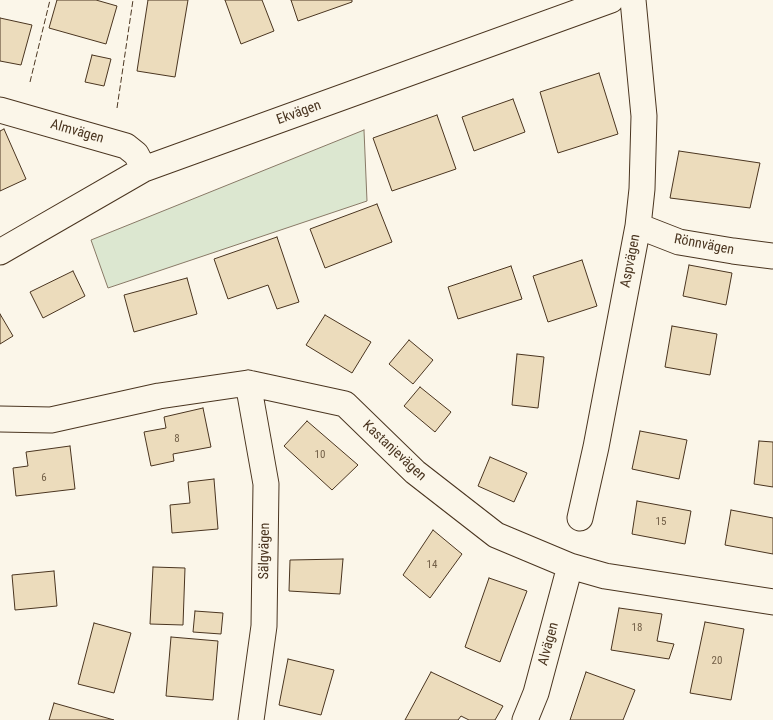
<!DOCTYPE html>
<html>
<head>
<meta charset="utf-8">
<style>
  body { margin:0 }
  canvas { display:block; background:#fbf6e9 }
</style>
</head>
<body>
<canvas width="773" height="720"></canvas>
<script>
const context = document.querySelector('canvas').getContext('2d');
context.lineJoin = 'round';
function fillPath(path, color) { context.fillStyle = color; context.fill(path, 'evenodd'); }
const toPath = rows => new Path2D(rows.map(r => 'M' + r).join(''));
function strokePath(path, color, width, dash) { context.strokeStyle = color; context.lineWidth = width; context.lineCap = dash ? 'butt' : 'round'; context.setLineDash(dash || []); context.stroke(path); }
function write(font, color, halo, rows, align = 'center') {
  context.font = font + ' "Roboto Condensed",sans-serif'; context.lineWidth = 4; context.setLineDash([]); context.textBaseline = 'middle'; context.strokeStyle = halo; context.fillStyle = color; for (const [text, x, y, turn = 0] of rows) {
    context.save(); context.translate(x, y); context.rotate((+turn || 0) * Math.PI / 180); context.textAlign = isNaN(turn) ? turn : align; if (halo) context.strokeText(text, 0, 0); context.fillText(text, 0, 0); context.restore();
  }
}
const green = toPath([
  [364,130,367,201,108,288,91,240,364,130]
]);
fillPath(green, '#dce7d0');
strokePath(green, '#887966', 1);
const building = toPath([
  [57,0,96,0,117,6,106,44,49,28,57,0],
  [148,0,188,0,175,77,137,71,148,0],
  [225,0,262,0,274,31,241,44,225,0],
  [291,0,352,0,352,2,298,21,291,0],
  [0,18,32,25,21,65,0,61,0,18],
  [92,55,111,59,104,86,85,82,92,55],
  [599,73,618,134,558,153,540,92,599,73],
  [513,99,525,132,474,151,462,117,513,99],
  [437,115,456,169,392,191,373,138,437,115],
  [4,129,26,179,0,191,0,131,4,129],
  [679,151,760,163,750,208,670,198,679,151],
  [377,204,392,242,325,268,310,229,377,204],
  [277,237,299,302,277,309,268,285,228,299,214,259,277,237],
  [582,260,597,306,548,322,533,276,582,260],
  [689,265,732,273,726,305,683,296,689,265],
  [511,266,522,299,458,319,448,287,511,266],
  [73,271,85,296,43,318,30,292,73,271],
  [187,278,197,314,134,332,124,295,187,278],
  [0,314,13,336,0,344,0,314],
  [325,315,371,342,352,373,306,345,325,315],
  [672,326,717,334,710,375,665,367,672,326],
  [409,340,433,360,413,384,389,364,409,340],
  [517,354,544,357,538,408,512,405,517,354],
  [420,387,451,412,435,432,404,406,420,387],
  [203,408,211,447,173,454,174,461,151,466,144,432,166,428,164,417,203,408],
  [307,421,358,465,332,490,284,446,307,421],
  [640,431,687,440,679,479,632,469,640,431],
  [759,441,773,442,773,487,754,484,759,441],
  [70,446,75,489,16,496,13,468,28,466,26,452,70,446],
  [490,457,527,473,514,502,478,486,490,457],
  [214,479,218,529,172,533,170,505,190,503,188,482,214,479],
  [637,501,691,511,685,544,632,534,637,501],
  [731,510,773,518,773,554,725,545,731,510],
  [433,530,462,554,430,598,403,575,433,530],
  [343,559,340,594,289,591,290,560,343,559],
  [153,567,185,568,183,625,150,624,153,567],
  [54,571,57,606,15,610,12,575,54,571],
  [489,578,527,591,500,662,465,647,489,578],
  [619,608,662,614,657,641,674,644,669,659,611,650,619,608],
  [195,611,223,613,221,634,193,632,195,611],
  [705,622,744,629,731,700,690,693,705,622],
  [94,623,131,633,114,693,78,684,94,623],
  [171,637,218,641,213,700,166,696,171,637],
  [288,659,334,670,321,715,279,705,288,659],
  [431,672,503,706,495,720,469,720,461,716,458,720,405,720,431,672],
  [586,672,635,690,623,720,570,720,586,672],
  [54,703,114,720,49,720,54,703]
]);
fillPath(building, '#ecdcbc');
strokePath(building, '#4a3520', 1);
const minor = toPath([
  [0,110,126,146,136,154,144,169],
  [638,226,679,242,733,251,773,256],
  [0,252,144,169,611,0],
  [248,383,266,484,264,626,251,720],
  [0,419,51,420,159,396,248,383,345,404,415,472,496,535,570,566,605,576,773,602],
  [580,518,596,447,638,226,642,189,644,116,633,0],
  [525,720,536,693,570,566]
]);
strokePath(minor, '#4a3520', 27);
strokePath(minor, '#fbf6e9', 25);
strokePath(toPath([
  [30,82,50,0],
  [117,108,133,0]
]), '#4a3520', 1, [6, 2.5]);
write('11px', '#725f47', null, [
  ["8",177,439],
  ["10",320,455],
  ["6",44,478],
  ["15",661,522],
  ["14",432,565],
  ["18",637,628],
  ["20",717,661]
]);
write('14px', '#4a3520', '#fbf6e9', [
  ["Ekvägen",299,113,-20],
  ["Almvägen",77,132,16],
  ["Rönnvägen",704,245,11],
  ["Aspvägen",631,261,-79],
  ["Kastanjevägen",394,451,43],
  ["Sälgvägen",265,551,-89],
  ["Alvägen",549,644,-75]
]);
</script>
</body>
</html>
